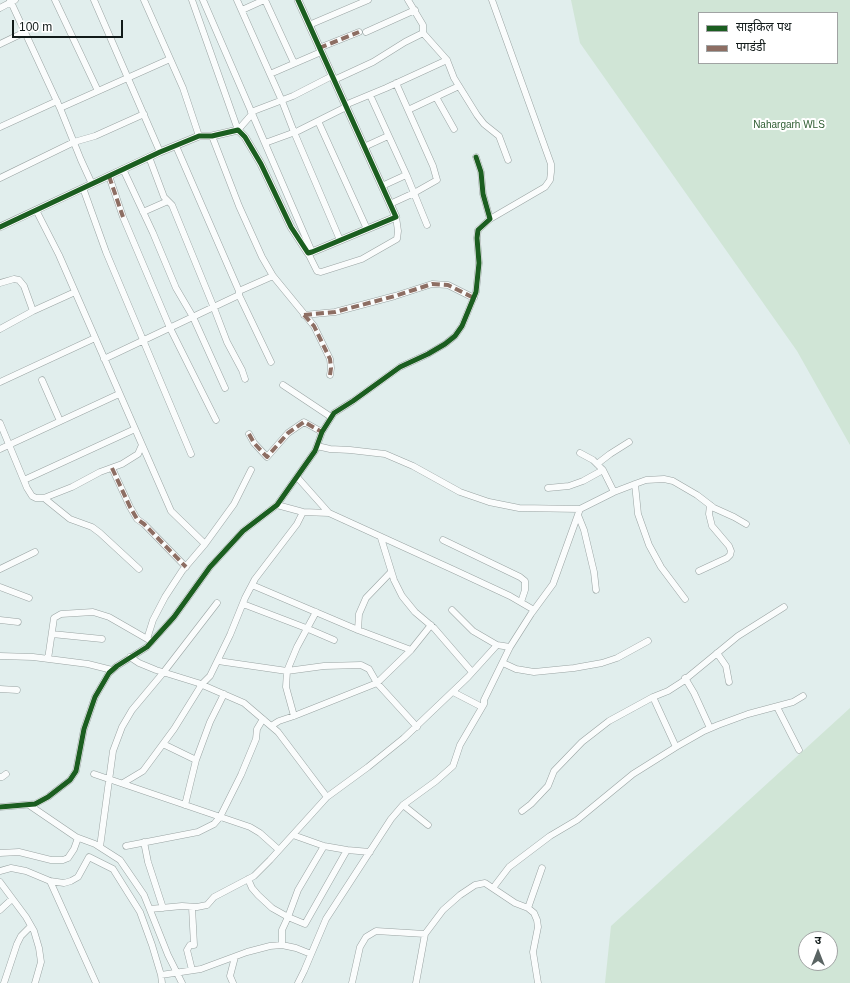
<!DOCTYPE html>
<html>
<head>
<meta charset="utf-8">
<style>
  body { margin:0 }
  #map { position:relative; width:850px; height:983px; overflow:hidden; background:#e1eeed; font-family:Arial,"Noto Sans Devanagari",sans-serif }
  canvas { display:block }
  .legend { position:absolute; left:698px; top:12px; width:140px; height:52px; box-sizing:border-box; background:#fff; border:1px solid #a0a3a3; margin:0; padding:5px 7px; list-style:none; font-size:12px; color:#111a19 }
  .legend li { display:flex; align-items:center; gap:8px; height:20px }
  .legend b { width:20px; border:1px solid #a0a3a3 }
  .north { position:absolute; left:798px; top:931px; width:40px; height:40px; box-sizing:border-box; background:#fff; border:1px solid #a0a3a3; border-radius:50%; rotate:0deg; font-size:11px; font-weight:700; line-height:16px; text-align:center; color:#111a19 }
  .north::after { content:''; display:block; margin:auto; width:14px; height:18px; background:#5a6463; clip-path:polygon(50% 0,100% 100%,50% 72%,0 100%) }
  .scale { position:absolute; left:12px; top:20px; width:111px; height:18px; box-sizing:border-box; border:2px solid #111a19; border-top:0; padding-left:5px; font-size:12px; line-height:14px; white-space:nowrap; color:#111a19; -webkit-text-stroke:3px #fff; paint-order:stroke }
</style>
</head>
<body>
<div id="map">
<canvas width="850" height="983"></canvas>
<ul class="legend">
<li><b style="height:5px;background:#1b5e20"></b>साइकिल पथ</li>
<li><b style="height:5px;background:#8d6e63"></b>पगडंडी</li>
</ul>
<div class="north">उ</div>
<div class="scale">100 m</div>
</div>
<script>
const context = document.querySelector('canvas').getContext('2d');
context.lineJoin = 'round';
function fillPath(path, color) { context.fillStyle = color; context.fill(path, 'evenodd'); }
const toPath = rows => new Path2D(rows.map(r => 'M' + r).join(''));
function strokePath(path, color, width, dash) { context.strokeStyle = color; context.lineWidth = width; context.lineCap = dash ? 'butt' : 'round'; context.setLineDash(dash || []); context.stroke(path); }
function write(font, color, halo, rows, align = 'center') {
  context.font = font + ' Arial,sans-serif'; context.lineWidth = 4; context.setLineDash([]); context.textBaseline = 'middle'; context.strokeStyle = halo; context.fillStyle = color; for (const [text, x, y, turn = 0] of rows) {
    context.save(); context.translate(x, y); context.rotate((+turn || 0) * Math.PI / 180); context.textAlign = isNaN(turn) ? turn : align; if (halo) context.strokeText(text, 0, 0); context.fillText(text, 0, 0); context.restore();
  }
}
fillPath(toPath([
  [571,0,850,0,850,445,797,351,580,43],
  [699,13,837,13,837,63,699,63],
  [850,708,850,983,605,983,611,926],
  [806,939,830,939,830,963,806,963]
]), '#d0e5d6');
const minor = toPath([
  [10,0,60,108,170,59],
  [55,0,98,91],
  [94,0,160,152],
  [144,0,183,88,199,136],
  [192,0,238,130],
  [203,0,312,252],
  [237,0,282,101,294,132,340,240],
  [265,0,294,63],
  [0,8,15,0],
  [242,10,264,0],
  [309,25,368,0],
  [366,32,415,10],
  [423,33,447,60],
  [0,44,25,32],
  [319,48,359,32],
  [270,74,321,52],
  [334,80,373,62,405,42,423,33,423,25,408,0],
  [370,95,407,176,427,225],
  [436,97,454,129],
  [345,105,386,88,447,60,454,78,477,115,484,124,499,136,508,160],
  [60,108,81,160,92,184],
  [408,110,459,86],
  [251,112,293,96,332,76],
  [318,121,367,229],
  [0,127,57,101],
  [238,130,252,114],
  [212,136,239,206,262,257,273,276,314,326,330,359,331,368,330,375],
  [265,143,298,131,346,107],
  [364,147,388,136],
  [149,157,164,197,168,201],
  [123,169,153,233,176,288,193,317,225,388],
  [109,176,123,217,170,328,216,420],
  [0,178,74,142,95,136,144,114],
  [382,186,406,175],
  [83,188,106,252,191,454],
  [390,204,414,193,437,180,433,166,396,83],
  [36,210,59,255,171,511,205,544],
  [143,212,168,201,172,205,214,308,227,342,242,370,245,379],
  [490,219,545,187,550,180,551,172,551,164,492,0],
  [308,253,317,271,321,272,362,259,397,239,398,231,396,217],
  [0,283,14,279,19,280,24,286,33,311],
  [239,291,273,276],
  [239,295,271,362],
  [304,315,335,312,395,296,432,284,448,285,474,298],
  [0,329,33,311,75,292],
  [104,359,239,295,239,291,176,146],
  [42,380,60,421],
  [0,382,95,338],
  [283,385,331,417],
  [0,423,27,488,32,496,36,498,44,498,72,487,100,472,122,464,138,454,142,445],
  [249,434,254,443,267,457,288,433,304,422,322,432],
  [317,446,330,449,350,450,385,454,413,466,460,492,489,502,519,508,580,509,614,492,635,484,646,480,664,479,673,481,697,495,714,508,734,517,746,524],
  [0,449,119,394],
  [580,453,593,460,603,470,614,492],
  [597,464,610,454,629,442],
  [112,468,130,507,137,519,144,524,186,567],
  [24,480,135,429],
  [635,484,638,514,649,545,661,567,685,599],
  [548,488,569,486,583,481,603,470],
  [44,498,70,519,92,527,100,533,139,569],
  [277,505,303,512,329,513,297,477],
  [329,513,454,570,510,596,534,610],
  [578,515,584,530,594,572,596,590],
  [381,538,394,580,402,596,415,612,434,628,472,672],
  [443,540,520,577,525,581,525,590,521,602],
  [0,569,35,552],
  [699,571,727,558,730,555,731,551,729,546,712,526,709,514,710,505],
  [252,585,358,630,411,650,431,625],
  [0,587,29,598],
  [243,604,306,628,334,640],
  [452,610,473,631,497,645],
  [0,620,18,622],
  [358,630,359,614,366,598,391,572],
  [52,634,102,639],
  [147,639,153,620,165,597,182,571,205,544,234,504,251,470],
  [717,653,726,666,729,682],
  [0,656,33,657,88,664,112,670],
  [130,657,139,663,156,670,198,683,244,703,278,732,327,797],
  [48,659,54,618,61,614,93,612,109,617,149,640],
  [218,661,287,671,297,647,316,612],
  [503,663,516,669,534,672,574,668,602,663,617,658,648,641],
  [685,678,694,693,710,728],
  [0,689,17,690],
  [453,692,482,707],
  [653,697,676,747],
  [777,707,799,750],
  [294,716,286,687,287,671,324,666,361,665,369,669,377,683,417,727],
  [271,726,279,721,294,716,377,683,411,650],
  [163,744,196,760,185,805],
  [196,760,210,722,224,694],
  [94,774,250,827,260,833,279,850],
  [0,777,2,777,6,774],
  [123,783,143,771,174,729,202,684,210,676,230,635,245,598,255,579,297,524,303,512],
  [29,805,76,837,95,844,120,860,144,895,168,955,182,983],
  [403,805,428,825],
  [0,807,35,804,48,797,70,780,76,771,84,729,95,697,109,673,117,666,147,647,174,617,210,567,243,531,277,505,315,451,322,432,334,413,353,401,400,367,428,354,445,344,455,336,462,326,476,292,479,263,477,238,478,230,490,219,483,194,481,172,476,157],
  [522,811,531,804,548,786,554,771,582,742,609,721,653,697,668,691,682,682,738,636,784,607],
  [293,835,324,846],
  [144,842,148,862,163,908],
  [126,846,198,832,214,824,220,817,241,775,256,739,257,729,263,719],
  [324,846,347,850,305,924,288,917,298,890,324,846],
  [100,847,113,751,122,727,132,710,163,673,217,603],
  [347,850,370,852],
  [0,853,19,852,51,860,63,860,68,858,74,849,78,838],
  [0,871,11,868,26,871,50,881,64,883,71,881,78,877,89,857,113,869,140,912,152,945,161,975,162,983],
  [50,881,96,983],
  [0,882,26,917,34,931,39,948,41,962,35,983],
  [493,888,509,867,550,836,577,820,633,774,676,747,704,731,718,725,748,714,793,702,803,696],
  [528,908,542,868],
  [150,909,182,906,197,907,207,905,214,897,254,876,270,860,327,797,368,767,404,738,468,677,497,645,510,647,531,614,553,584,580,509],
  [0,910,12,899],
  [425,934,443,910,460,895,475,885,485,883,515,903,528,908,534,913,537,920,538,927,533,952,538,983],
  [282,945,296,948,311,954],
  [192,970,187,950,190,945,194,945,192,907],
  [161,975,201,969,247,952,270,946,282,945,282,930,288,917,272,908,258,895,252,888,248,879],
  [4,983,17,944,21,936,31,926],
  [233,983,230,976,235,957],
  [298,983,304,971,326,919,391,819,403,805,436,781,453,766,460,745,484,704,484,700,510,647],
  [352,983,360,947,366,937,376,931,425,934,416,983]
]);
const tertiary = toPath([
  [0,227,160,152,199,136,212,136,238,130,245,137,261,164,291,227,308,253,312,252,396,217,298,0]
]);
strokePath(minor, '#99a3a2', 7);
strokePath(tertiary, '#99a3a2', 8);
strokePath(minor, '#fafcfc', 6);
strokePath(tertiary, '#fafcfc', 7);
strokePath(toPath([
  [319,48,359,32],
  [109,176,123,217],
  [304,315,335,312,395,296,432,284,448,285,474,298],
  [304,315,314,326,330,359,331,368,330,375],
  [249,434,254,443,267,457,288,433,304,422,322,432],
  [112,468,130,507,137,519,144,524,186,567]
]), '#8d6e63', 4, [8, 4]);
strokePath(toPath([
  [0,227,160,152,199,136,212,136,238,130,245,137,261,164,291,227,308,253,312,252,396,217,298,0],
  [0,807,35,804,48,797,70,780,76,771,84,729,95,697,109,673,117,666,147,647,174,617,210,567,243,531,277,505,315,451,322,432,334,413,353,401,400,367,428,354,445,344,455,336,462,326,476,292,479,263,477,238,478,230,490,219,483,194,481,172,476,157]
]), '#1b5e20', 5);
write('10px', '#2d5b30', '#fff', [
  ["Nahargarh WLS",789,125]
]);
</script>
</body>
</html>
